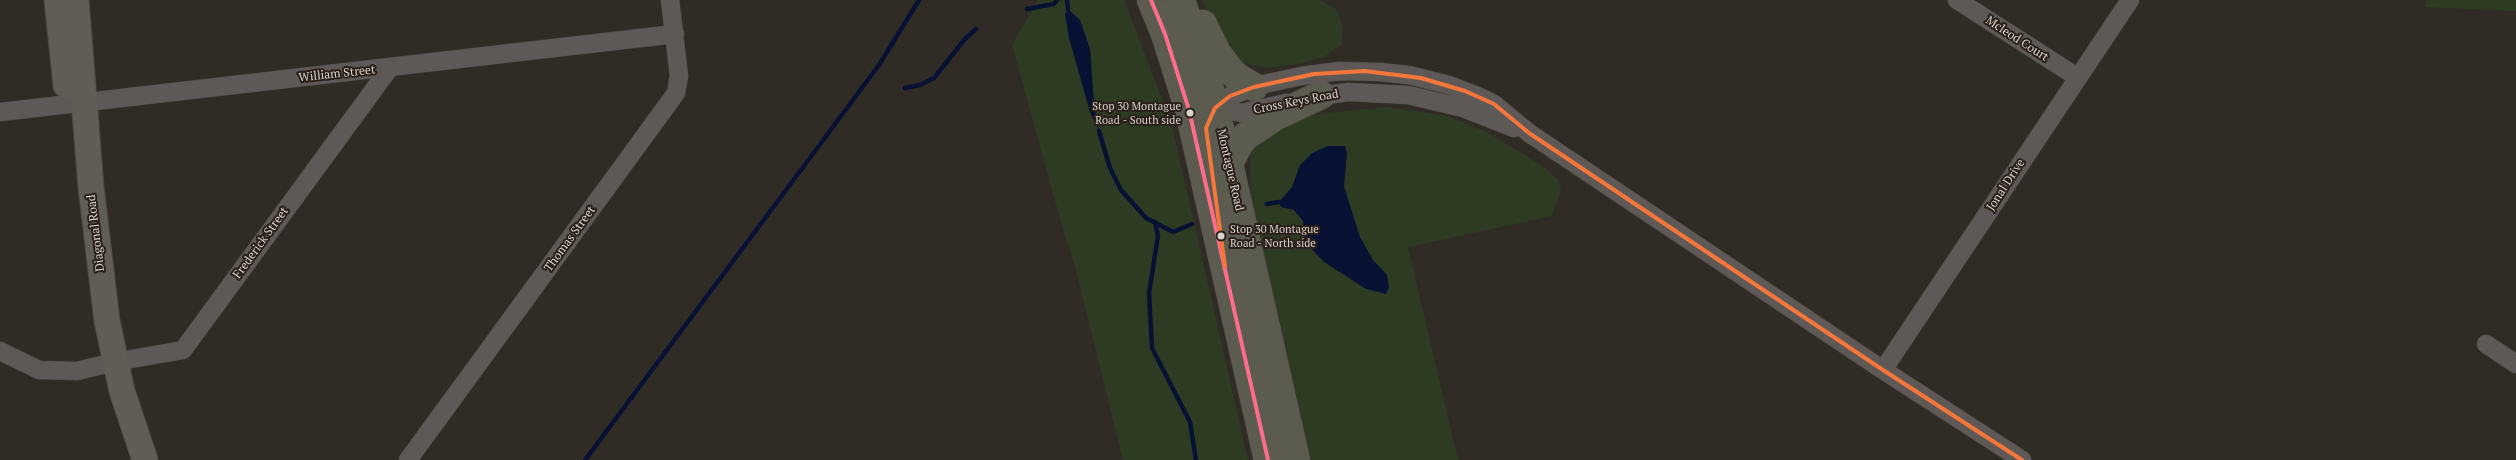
<!DOCTYPE html>
<html>
<head>
<meta charset="utf-8">
<style>
  body { margin:0 }
  canvas { display:block; background:#312b26 }
</style>
</head>
<body>
<canvas width="2516" height="460"></canvas>
<script>
const context = document.querySelector('canvas').getContext('2d');
context.lineJoin = 'round';
function fillPath(path, color) { context.fillStyle = color; context.fill(path, 'evenodd'); }
const toPath = rows => new Path2D(rows.map(r => 'M' + r).join(''));
function strokePath(path, color, width, dash) { context.strokeStyle = color; context.lineWidth = width; context.lineCap = dash ? 'butt' : 'round'; context.setLineDash(dash || []); context.stroke(path); }
function write(font, color, halo, rows, align = 'center') {
  context.font = font + ' "PT Serif",serif'; context.lineWidth = 4; context.setLineDash([]); context.textBaseline = 'middle'; context.strokeStyle = halo; context.fillStyle = color; for (const [text, x, y, turn = 0] of rows) {
    context.save(); context.translate(x, y); context.rotate((+turn || 0) * Math.PI / 180); context.textAlign = isNaN(turn) ? turn : align; if (halo) context.strokeText(text, 0, 0); context.fillText(text, 0, 0); context.restore();
  }
}
fillPath(toPath([
  [1038,0,1124,0,1171,122,1248,460,1123,460,1074,262,1064,233,1012,45],
  [1202,0,1320,0,1337,10,1343,27,1342,44,1324,57,1297,64,1267,68,1243,63,1227,46],
  [2426,0,2516,0,2516,11,2426,7],
  [1386,107,1447,116,1488,133,1541,165,1558,180,1561,190,1552,216,1408,247,1458,460,1311,460,1251,196,1250,151,1268,133,1309,115]
]), '#2d3b23');
fillPath(toPath([
  [1068,9,1080,20,1090,49,1094,103,1099,131,1090,112,1069,38,1065,14],
  [1328,146,1345,146,1347,154,1344,186,1360,237,1373,260,1387,275,1389,287,1386,294,1366,289,1324,262,1306,243,1303,221,1294,210,1281,207,1279,202,1292,187,1300,165,1312,153]
]), '#071133');
strokePath(toPath([
  [1067,0,1068,9],
  [1027,9,1054,4,1057,0],
  [905,88,920,85,934,78,965,39,976,29],
  [1099,131,1110,168,1121,190,1146,218,1173,232,1192,224],
  [1267,204,1279,202],
  [1155,222,1158,236,1149,293,1152,348,1190,422,1196,460],
  [585,460,879,65,919,0]
]), '#071133', 4.5);
const street = toPath([
  [1957,0,2077,77],
  [1311,97,1349,92,1408,95,1463,108,1514,128],
  [1215,108,1230,96,1264,84,1301,76,1340,71,1379,72,1409,75,1449,85,1480,97,1494,104,1529,133,1883,370,2022,460],
  [1215,108,1242,113,1286,103],
  [0,112,675,34],
  [2486,344,2516,364],
  [0,351,39,370,77,371,114,362,183,350,389,69],
  [1883,370,2130,0],
  [408,460,676,93,679,76,670,0]
]);
const secondary = toPath([
  [57,0,66,85],
  [76,0,91,187,107,321,122,391,145,460]
]);
const primary = toPath([
  [1151,0,1165,34,1189,110,1268,460],
  [1181,0,1208,82,1229,164,1296,460],
  [1203,24,1217,53,1229,69,1237,77,1254,87],
  [1229,164,1239,144,1246,136,1276,116,1321,95]
]);
strokePath(street, '#4f4945', 19);
strokePath(secondary, '#4f4945', 27);
strokePath(primary, '#4f4945', 29);
strokePath(street, '#5e5956', 18);
strokePath(secondary, '#605c56', 25);
strokePath(primary, '#5c5b50', 28);
strokePath(toPath([
  [1151,0,1165,34,1189,110,1268,460]
]), '#fb6d88', 4);
strokePath(toPath([
  [1225,266,1206,128,1215,108,1230,96,1254,87,1314,74,1365,71,1421,78,1465,91,1494,104,1529,133,1883,370,2022,460]
]), '#f5763a', 4);
for (const [x, y, r, color] of [
  [1190,113,4.5,"#d9d1cc"],
  [1221,236,4.5,"#d9d1cc"]
]) { const dot = new Path2D(); dot.arc(x, y, r, 0, 2 * Math.PI); context.fillStyle = color; context.fill(dot); strokePath(dot, '#2b2019', 2); }
write('11px', '#d9d1cc', '#2b2019', [
  ["Stop 30 Montague",1181,107],
  ["Road - South side",1181,121],
  ["Stop 30 Montague",1230,230,"left"],
  ["Road - North side",1230,244,"left"]
], 'right');
write('12px', '#d9d1cc', '#2b2019', [
  ["Mcleod Court",2017,39,33],
  ["William Street",337,74,-6],
  ["Cross Keys Road",1296,102,-11],
  ["Montague Road",1230,170,77],
  ["Jonal Drive",2006,185,-57],
  ["Diagonal Road",96,233,-97],
  ["Thomas Street",570,239,-54],
  ["Frederick Street",261,243,-54]
]);
</script>
</body>
</html>
